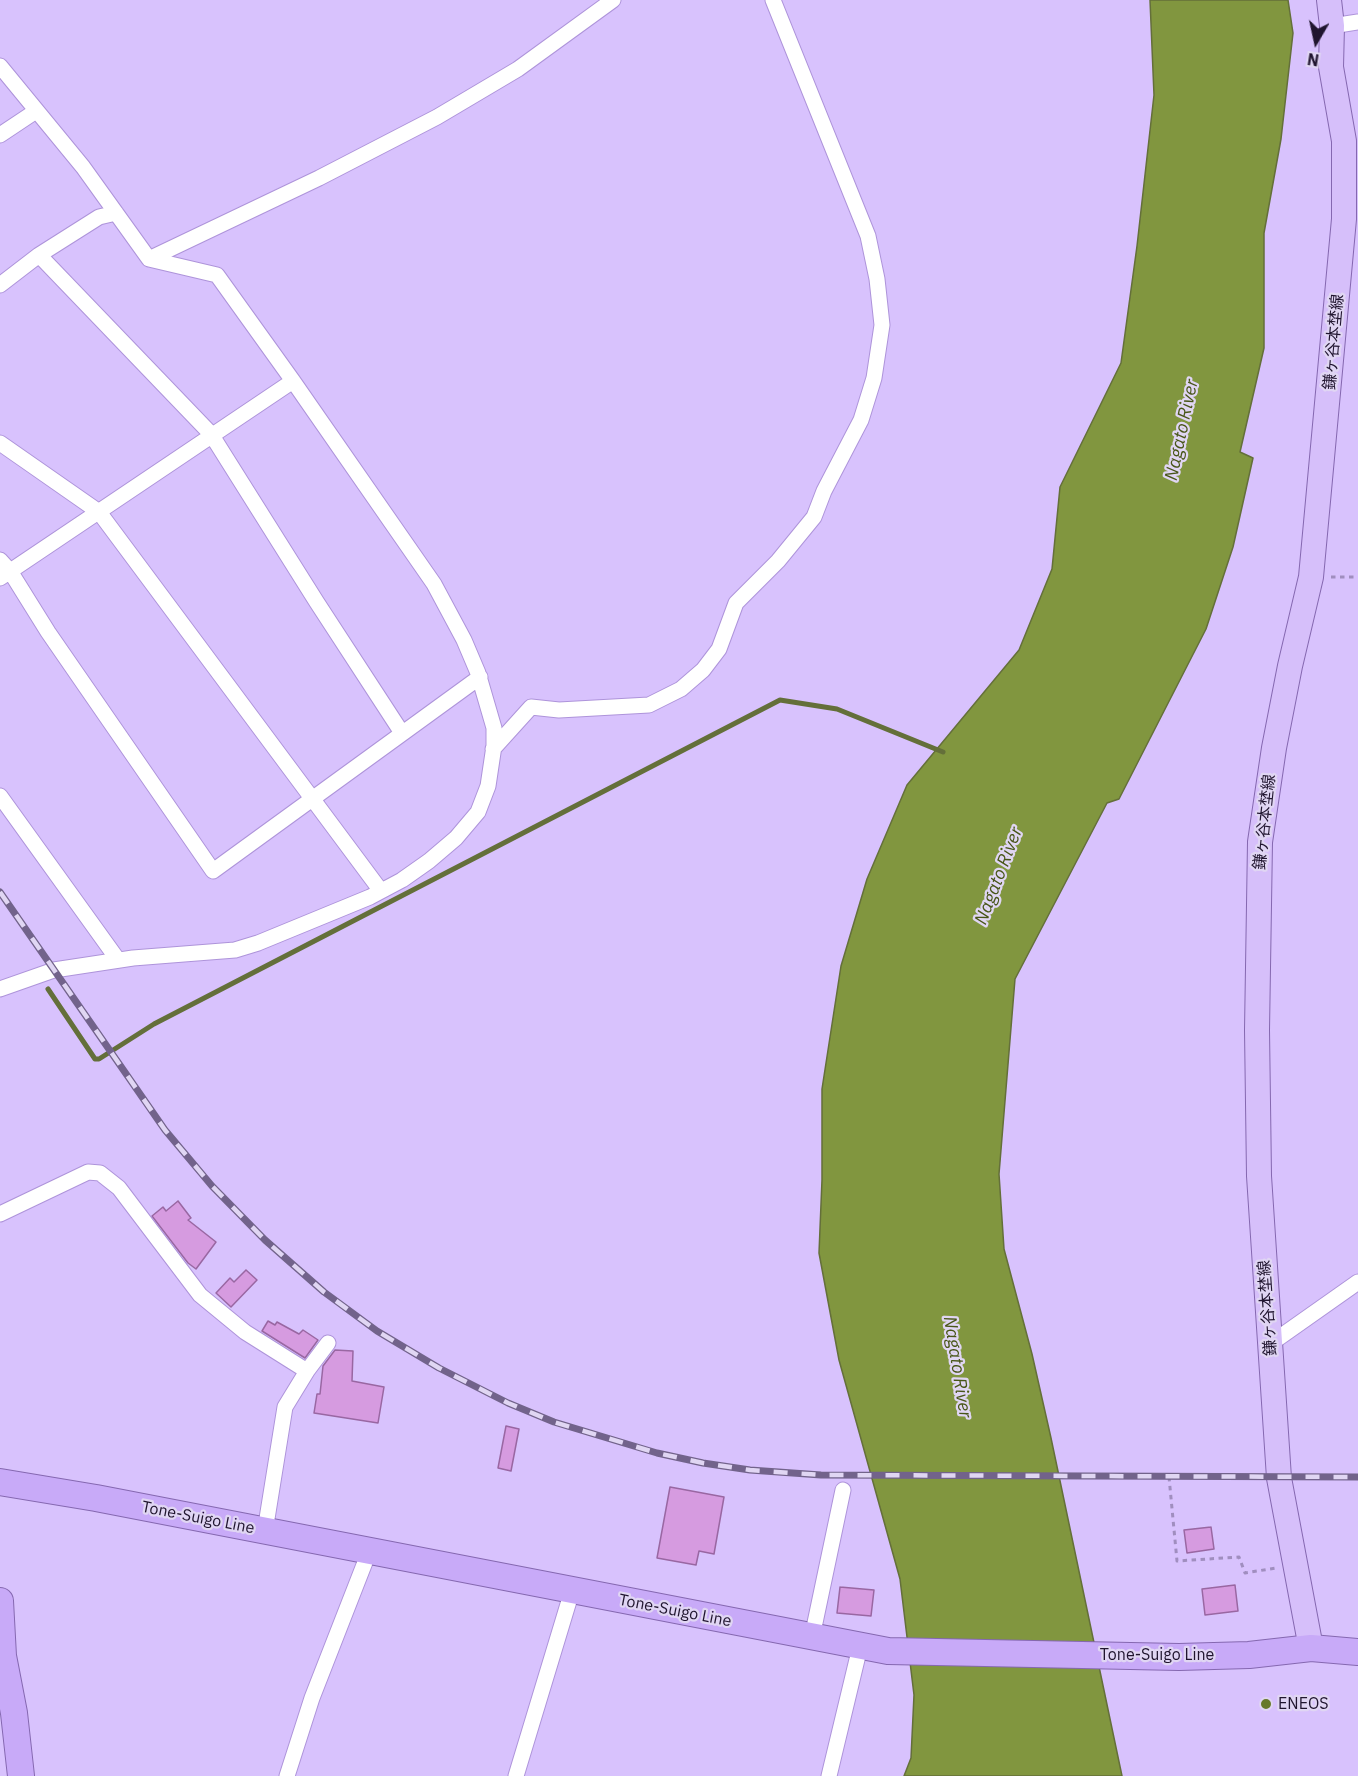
<!DOCTYPE html>
<html>
<head>
<meta charset="utf-8">
<style>
  body { margin:0 }
  #map { position:relative; width:1358px; height:1776px; overflow:hidden; background:#d8c2fd; font-family:"IBM Plex Sans",sans-serif }
  canvas { display:block }
  .north { position:absolute; left:1286px; top:12px; width:60px; height:60px; -webkit-text-stroke:4px #e0d6f3; paint-order:stroke; rotate:189deg; font-size:16px; font-weight:700; line-height:24px; text-align:center; color:#20152f }
  .north::after { content:''; display:block; margin:auto; width:21px; height:27px; background:#20152f; clip-path:polygon(50% 0,100% 100%,50% 72%,0 100%) }
</style>
</head>
<body>
<div id="map">
<canvas width="1358" height="1776"></canvas>
<div class="north">N</div>
</div>
<script>
const context = document.querySelector('canvas').getContext('2d');
context.lineJoin = 'round';
function fillPath(path, color) { context.fillStyle = color; context.fill(path, 'evenodd'); }
const toPath = rows => new Path2D(rows.map(r => 'M' + r).join(''));
function strokePath(path, color, width, dash) { context.strokeStyle = color; context.lineWidth = width; context.lineCap = dash ? 'butt' : 'round'; context.setLineDash(dash || []); context.stroke(path); }
function write(font, color, halo, rows, align = 'center') {
  context.font = font + ' "IBM Plex Sans","Noto Sans JP",sans-serif'; context.lineWidth = 4.5; context.setLineDash([]); context.textBaseline = 'middle'; context.strokeStyle = halo; context.fillStyle = color; for (const [text, x, y, turn = 0] of rows) {
    context.save(); context.translate(x, y); context.rotate((+turn || 0) * Math.PI / 180); context.textAlign = isNaN(turn) ? turn : align; if (halo) context.strokeText(text, 0, 0); context.fillText(text, 0, 0); context.restore();
  }
}
const water = toPath([
  [1150,0,1288,0,1293,33,1281,139,1264,233,1264,348,1240,452,1253,458,1233,547,1206,629,1119,799,1107,803,1015,979,999,1174,1004,1249,1032,1354,1051,1438,1122,1776,904,1776,911,1758,914,1695,900,1579,839,1360,819,1253,822,1180,822,1089,841,966,867,879,907,785,1019,650,1052,569,1060,487,1121,363,1137,246,1154,95,1150,0]
]);
fillPath(water, '#81963f');
strokePath(water, '#646f3a', 1.5);
strokePath(toPath([
  [48,989,95,1059,99,1059,154,1024,780,700,837,709,943,752]
]), '#646f3a', 5);
const building = toPath([
  [178,1201,191,1218,188,1220,216,1242,196,1269,188,1263,152,1216,163,1207,166,1211,178,1201],
  [246,1270,257,1280,231,1307,216,1293,230,1278,234,1282,246,1270],
  [268,1321,275,1325,277,1322,299,1334,303,1330,318,1340,305,1358,262,1331,268,1321],
  [335,1350,353,1351,352,1381,384,1387,378,1423,314,1413,317,1394,320,1394,323,1366,335,1350],
  [506,1426,519,1429,511,1471,498,1468,506,1426],
  [670,1487,724,1497,714,1554,699,1551,696,1565,657,1558,670,1487],
  [1211,1527,1214,1549,1187,1553,1184,1530,1211,1527],
  [1235,1585,1238,1611,1205,1615,1202,1589,1235,1585],
  [840,1587,874,1590,871,1616,837,1613,840,1587]
]);
fillPath(building, '#d69be0');
strokePath(building, '#9967a2', 1.5);
const minor = toPath([
  [1332,26,1358,22],
  [0,66,83,167,149,259,217,275,293,381,434,584,464,640,478,673,494,728,494,746,488,786,478,812,456,838,429,861,402,880,370,897,258,943,235,950,133,958,54,970,0,989],
  [0,135,36,111],
  [39,255,211,434,316,601,402,733],
  [149,259,319,178,437,117,518,69,613,0],
  [0,285,39,255,99,217,116,213],
  [0,443,99,512,381,891],
  [0,560,10,571,48,632,213,871,480,677],
  [0,578,293,381],
  [493,749,531,707,559,710,649,705,681,689,703,670,719,649,736,603,778,561,814,517,824,491,861,420,874,378,882,325,877,279,868,236,773,0],
  [0,796,118,960],
  [0,1214,88,1172,100,1173,119,1188,200,1295,245,1332,307,1371,285,1407,265,1531],
  [1270,1344,1358,1282],
  [307,1371,328,1343],
  [812,1637,843,1490],
  [287,1776,312,1698,369,1552],
  [516,1776,572,1591],
  [829,1776,860,1647]
]);
const primary = toPath([
  [1311,1648,1279,1478,1259,1176,1257,1030,1260,842,1274,748,1290,666,1311,577,1344,219,1344,141,1331,67,1332,26,1329,0]
]);
const trunk = toPath([
  [0,1482,96,1498,888,1651,1179,1657,1249,1655,1311,1648,1358,1652],
  [0,1601,3,1656,14,1713,21,1776]
]);
strokePath(minor, '#ae94da', 17);
strokePath(primary, '#8568b0', 26);
strokePath(trunk, '#8568b0', 28);
strokePath(toPath([
  [1331,577,1358,577],
  [1169,1477,1177,1561,1239,1557,1245,1573,1276,1568]
]), '#a08ebf', 3, [4.5, 4.5]);
strokePath(minor, '#fff', 15);
strokePath(primary, '#d6bffa', 24);
strokePath(trunk, '#c8aaf8', 26);
const rail = toPath([
  [0,892,165,1130,212,1186,265,1240,324,1292,377,1331,439,1368,508,1403,554,1422,657,1453,703,1463,750,1470,821,1475,1358,1477]
]);
strokePath(rail, '#72638b', 7);
strokePath(rail, '#e0d6f3', 4.5, [14]);
for (const [x, y, r, color] of [
  [1266,1704,6,"#677929"]
]) { const dot = new Path2D(); dot.arc(x, y, r, 0, 2 * Math.PI); context.fillStyle = color; context.fill(dot); strokePath(dot, '#e0d6f3', 2); }
write('16px', '#20152f', '#e0d6f3', [
  ["鎌ヶ谷本埜線",1334,342,-85],
  ["鎌ヶ谷本埜線",1265,822,-84],
  ["鎌ヶ谷本埜線",1268,1308,-94],
  ["Tone-Suigo Line",198,1518,11],
  ["Tone-Suigo Line",675,1611,11],
  ["Tone-Suigo Line",1157,1655]
]);
write('16px', '#20152f', '#e0d6f3', [
  ["ENEOS",1278,1704]
], 'left');
write('italic 18px', '#485618', '#e0d6f3', [
  ["Nagato River",1182,430,-78],
  ["Nagato River",999,876,-69],
  ["Nagato River",957,1367,81]
]);
</script>
</body>
</html>
